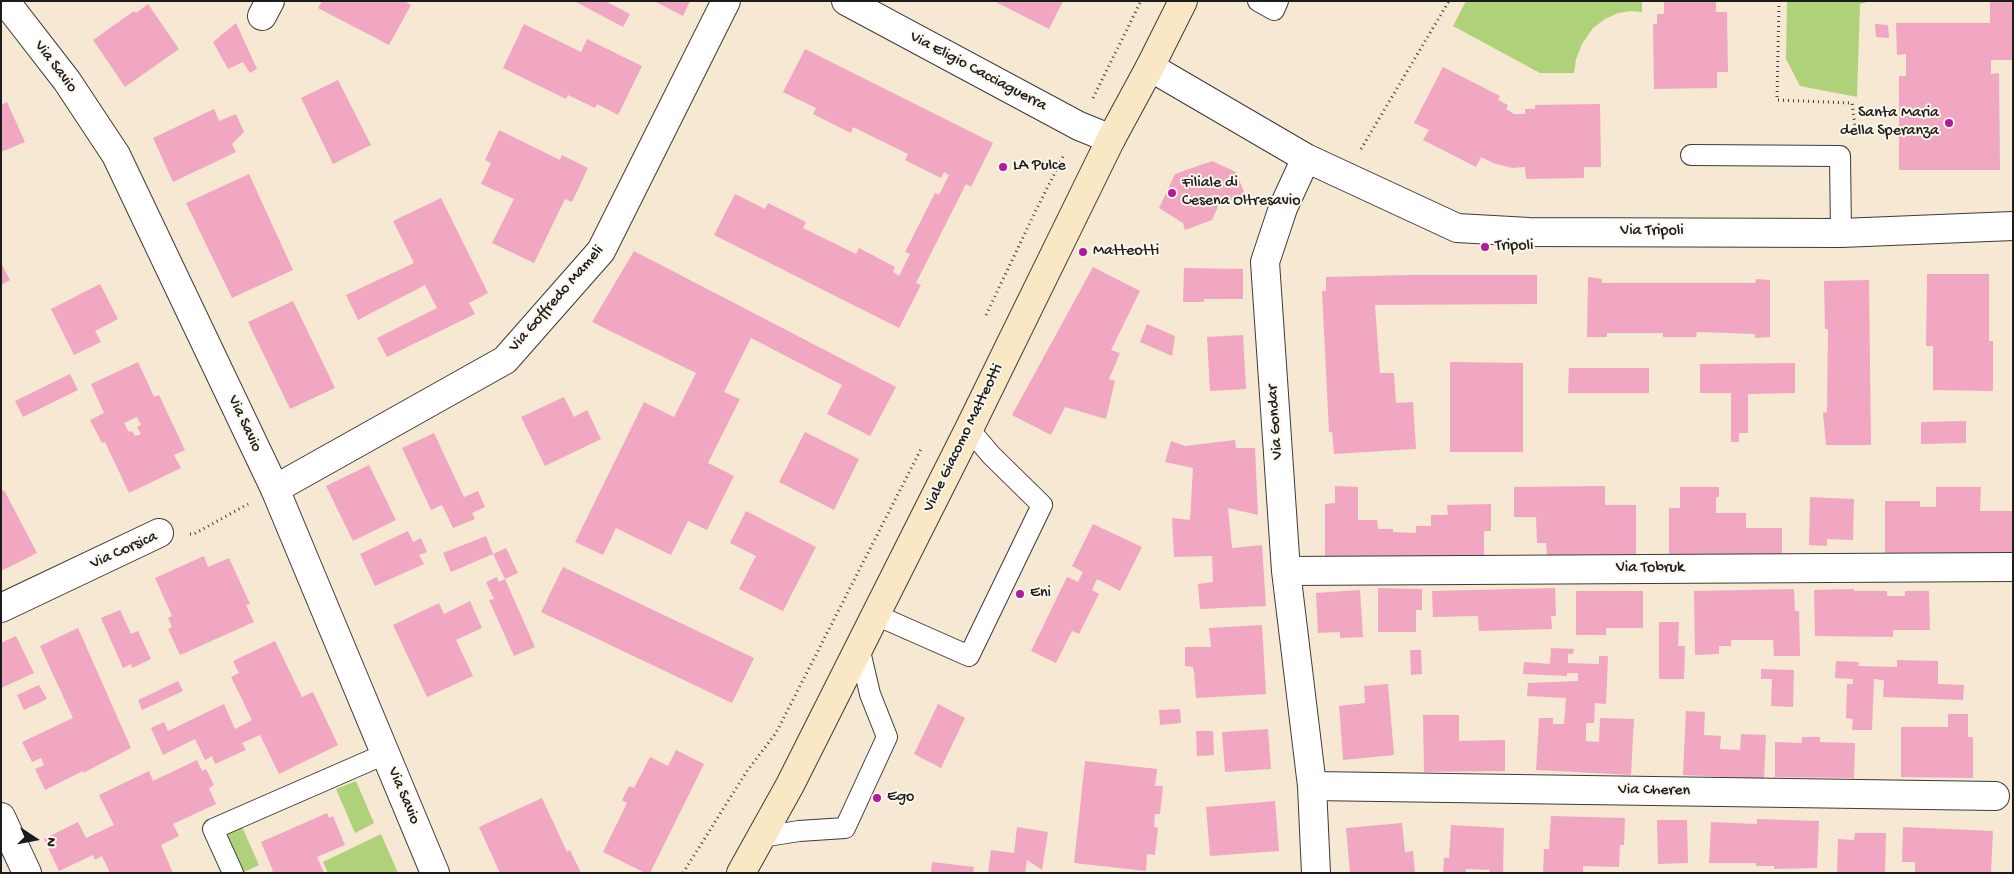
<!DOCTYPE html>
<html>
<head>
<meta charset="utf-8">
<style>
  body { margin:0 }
  #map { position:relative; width:2014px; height:874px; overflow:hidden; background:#f6e8d2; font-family:"Gochi Hand",sans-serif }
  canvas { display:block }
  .frame { position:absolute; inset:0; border:2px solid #1c1c1c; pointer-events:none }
  .north { position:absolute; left:10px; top:814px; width:50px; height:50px; -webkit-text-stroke:4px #fbf7ec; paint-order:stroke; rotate:101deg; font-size:14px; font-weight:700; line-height:20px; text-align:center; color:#1c1c1c }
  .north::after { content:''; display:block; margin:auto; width:18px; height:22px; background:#1c1c1c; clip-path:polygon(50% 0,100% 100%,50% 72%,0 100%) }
</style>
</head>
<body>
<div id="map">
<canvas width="2014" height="874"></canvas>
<div class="frame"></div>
<div class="north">N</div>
</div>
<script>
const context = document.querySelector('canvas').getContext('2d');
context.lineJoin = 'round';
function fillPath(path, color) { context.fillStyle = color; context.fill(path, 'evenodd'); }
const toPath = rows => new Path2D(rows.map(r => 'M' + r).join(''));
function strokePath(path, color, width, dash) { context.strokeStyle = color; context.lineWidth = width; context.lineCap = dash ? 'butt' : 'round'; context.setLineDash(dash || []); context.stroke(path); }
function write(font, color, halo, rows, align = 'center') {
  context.font = font + ' "Gochi Hand",sans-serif'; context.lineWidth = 4; context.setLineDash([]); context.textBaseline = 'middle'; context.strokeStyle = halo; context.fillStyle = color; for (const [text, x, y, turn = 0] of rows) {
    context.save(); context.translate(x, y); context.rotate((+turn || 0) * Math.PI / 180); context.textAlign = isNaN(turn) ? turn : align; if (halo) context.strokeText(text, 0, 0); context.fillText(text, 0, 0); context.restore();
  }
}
fillPath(toPath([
  [1466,1,1642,1,1642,12,1631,11,1618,13,1605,19,1593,28,1582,44,1576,59,1574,73,1540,73,1453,26],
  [1787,1,1871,1,1860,4,1857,97,1800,86,1786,59],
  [356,781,374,823,355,833,336,789],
  [235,811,259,865,242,873,222,873,202,826],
  [381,834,398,873,328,873,323,862]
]), '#afd17a');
fillPath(toPath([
  [322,1,404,1,411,5,389,45,318,8],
  [574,1,605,1,630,14,623,27],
  [654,1,690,1,683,16],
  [994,1,1063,1,1049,29],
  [1664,1,1716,1,1716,12,1727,12,1728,72,1717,72,1717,88,1654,89,1653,24,1657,24,1657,14,1664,14],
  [1990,1,2013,1,2013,60,1991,60,1991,74,1999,73,2000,170,1899,170,1899,76,1906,76,1906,54,1897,55,1896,23,1990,23],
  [148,4,179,49,125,87,93,40,134,11,136,13],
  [236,23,257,69,250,73,243,62,228,69,213,42],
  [524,24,581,52,587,39,642,66,618,115,597,104,595,108,568,95,566,99,503,68],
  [1875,24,1888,25,1889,38,1876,37],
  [805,49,993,143,971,187,966,184,916,283,921,285,899,328,714,235,735,194,765,209,768,203,806,222,803,228,856,254,859,248,895,267,893,272,899,276,910,254,905,252,935,193,939,195,949,175,944,172,941,178,905,160,908,154,853,127,851,133,813,114,816,108,783,92],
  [1443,67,1500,96,1498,100,1508,105,1506,109,1514,114,1525,114,1525,109,1535,109,1535,105,1600,104,1601,167,1584,167,1584,178,1526,179,1525,167,1512,168,1493,163,1481,157,1476,167,1423,140,1429,130,1414,123],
  [338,80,371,145,333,164,301,98],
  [7,102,25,142,1,152,1,105],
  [214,109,219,121,236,114,244,132,232,144,236,152,173,182,153,138],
  [499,130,560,160,562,155,588,168,572,202,565,199,534,263,492,243,514,199,481,184,491,163,485,160],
  [1212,161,1236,172,1246,197,1220,202,1212,220,1185,230,1183,223,1159,208,1175,174],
  [249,174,293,270,232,298,186,203],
  [441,198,488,293,469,303,475,314,387,357,377,338,437,308,425,285,358,320,346,295,414,263,393,221],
  [634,251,896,387,870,436,827,414,842,385,751,338,724,392,740,399,708,463,734,476,707,530,688,521,671,555,616,528,603,555,575,542,644,402,674,417,696,373,592,322],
  [1,263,10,280,1,285],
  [1093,267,1140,291,1111,350,1120,353,1109,379,1115,381,1106,419,1065,407,1051,435,1012,415],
  [1184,268,1243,269,1243,299,1204,299,1204,302,1183,302],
  [1927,274,1989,274,1989,341,1993,341,1993,391,1933,390,1933,346,1926,346],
  [1408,275,1537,275,1537,304,1375,305,1380,373,1394,373,1396,403,1413,402,1416,449,1334,454,1332,432,1329,432,1322,291,1326,291,1326,277],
  [1588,277,1602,279,1602,283,1755,283,1756,279,1770,280,1770,337,1755,338,1755,334,1697,332,1696,337,1663,337,1663,333,1607,333,1607,337,1587,337],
  [1869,280,1871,445,1826,445,1823,413,1827,412,1828,329,1825,329,1824,281],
  [100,284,118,319,95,331,101,342,74,355,51,309],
  [293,301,335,388,290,409,248,322],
  [1147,324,1175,336,1172,356,1140,342],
  [1243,335,1246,389,1210,391,1207,337],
  [138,362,154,397,159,395,185,450,174,455,181,468,129,493,105,442,102,443,90,420,104,413,91,384],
  [137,417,141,425,137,427,141,434,135,436,132,431,129,432,124,423],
  [1450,362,1523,363,1523,452,1450,452],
  [1795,363,1795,393,1748,394,1748,433,1739,433,1739,442,1731,442,1731,393,1700,393,1700,364],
  [1569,368,1649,368,1649,393,1568,393],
  [70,374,78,390,23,417,15,401],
  [564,397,574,417,587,410,601,439,545,466,521,417],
  [1966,421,1966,443,1921,444,1921,422],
  [805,432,859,459,834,510,779,482],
  [434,433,464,497,478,491,485,507,472,513,475,519,453,528,442,505,431,510,402,448],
  [1235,440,1236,448,1255,448,1258,515,1228,508,1232,548,1262,545,1266,606,1200,609,1198,584,1213,582,1212,556,1174,557,1172,518,1190,520,1193,468,1165,462,1171,441,1185,446],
  [369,465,396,520,353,541,326,486],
  [1335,486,1358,487,1358,520,1377,520,1378,529,1393,529,1393,532,1416,533,1416,526,1431,526,1431,515,1448,515,1447,505,1491,504,1491,531,1484,531,1484,556,1358,556,1358,561,1325,561,1325,504,1335,503],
  [1605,486,1605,505,1636,505,1636,554,1547,555,1546,543,1537,543,1536,517,1514,517,1514,487],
  [1680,487,1719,487,1719,497,1716,497,1716,513,1746,513,1746,528,1782,528,1782,554,1669,555,1669,508,1680,508],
  [1936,487,1981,487,1980,511,2013,511,2013,554,1885,553,1885,501,1920,501,1920,507,1936,507],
  [4,490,37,553,1,571,1,491],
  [1810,497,1854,499,1853,540,1827,539,1827,546,1809,545],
  [746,511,816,547,783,611,739,589,756,556,730,543],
  [1093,524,1142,547,1120,591,1097,579,1092,590,1099,594,1079,634,1072,631,1056,663,1031,651,1067,577,1078,582,1083,572,1072,566],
  [408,531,413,542,421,538,427,552,419,555,424,564,375,586,360,554],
  [486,536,493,554,451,572,443,553],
  [506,548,518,573,505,579,535,647,514,656,489,600,494,599,486,582,497,577,499,582,505,579,493,554],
  [204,556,208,567,229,558,250,604,246,605,254,622,180,655,168,629,172,627,168,618,172,616,155,578],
  [563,567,754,658,732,703,541,612],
  [1378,588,1422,589,1422,610,1416,610,1416,632,1378,632],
  [1555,588,1556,616,1551,616,1552,629,1479,631,1478,616,1433,617,1432,591],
  [1794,589,1795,611,1799,611,1800,656,1774,656,1773,640,1731,640,1731,646,1719,646,1719,654,1695,655,1694,591],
  [1854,589,1854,591,1887,591,1887,596,1905,596,1905,591,1929,591,1930,630,1893,630,1893,637,1815,636,1814,590],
  [1360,590,1363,637,1340,638,1340,632,1318,633,1316,593],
  [1576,591,1643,591,1643,628,1606,628,1606,635,1576,635],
  [470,601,482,628,456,640,473,676,427,697,393,625,439,603,444,614],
  [120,610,131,634,138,631,151,659,132,668,131,664,123,668,101,618],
  [1659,622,1679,622,1678,646,1685,646,1684,679,1659,679],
  [1262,625,1266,694,1196,698,1194,672,1193,667,1185,666,1185,647,1211,647,1209,628],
  [78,628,131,748,83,773,83,771,45,790,35,769,44,765,41,758,32,762,22,742,73,718,40,646],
  [16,636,34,673,1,688,1,643],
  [275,641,302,697,313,692,338,745,279,774,260,735,242,743,246,750,215,764,212,756,205,760,195,739,163,755,151,728,164,722,168,731,224,704,235,729,252,720,231,677,239,673,233,661],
  [1551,648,1574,649,1573,654,1568,654,1568,663,1599,664,1599,656,1608,656,1606,704,1595,703,1594,723,1586,723,1586,741,1599,742,1600,718,1634,719,1631,775,1536,770,1539,718,1553,718,1553,724,1564,724,1566,698,1527,696,1528,683,1578,681,1578,673,1567,673,1567,676,1523,674,1524,662,1550,664],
  [1410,650,1421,650,1422,674,1411,675],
  [1897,660,1938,661,1938,684,1964,685,1963,700,1883,697,1884,680,1874,679,1872,730,1852,730,1853,719,1846,718,1847,684,1853,684,1853,679,1835,678,1836,661,1859,662,1858,666,1897,667],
  [1761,669,1794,670,1793,707,1771,706,1772,679,1761,679],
  [178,681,183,691,142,710,138,700],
  [1388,684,1394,755,1343,760,1339,706,1365,703,1364,686],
  [39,685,47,699,24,710,17,695],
  [938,704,965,718,941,768,914,754],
  [1180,709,1181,723,1160,725,1159,710],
  [1686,711,1705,712,1704,735,1721,736,1720,749,1740,750,1741,734,1766,735,1764,779,1683,775],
  [1948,714,1968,714,1968,737,1973,737,1973,778,1901,777,1901,727,1948,727],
  [1423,715,1459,715,1459,741,1505,740,1505,771,1424,772],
  [1268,729,1271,769,1225,772,1222,732],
  [1196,731,1213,731,1214,755,1197,756],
  [1802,737,1820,737,1820,742,1855,743,1854,778,1775,777,1775,742,1802,743],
  [676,750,704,764,650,873,645,873,603,852,627,803,622,800,629,786,634,788,650,757,668,766],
  [197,760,202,771,206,769,214,785,209,788,216,804,173,824,179,836,161,845,173,873,110,873,102,856,95,860,93,855,59,871,44,839,78,822,86,838,114,825,99,795,149,771,153,781],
  [1085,761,1157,769,1155,786,1163,786,1160,814,1155,814,1154,827,1158,828,1155,855,1147,854,1146,871,1074,863],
  [542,798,567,852,570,850,581,873,500,873,479,827],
  [1275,801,1279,851,1210,856,1206,807],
  [327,813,329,818,333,816,345,845,317,857,324,873,269,873,273,871,261,842],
  [1551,816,1625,818,1624,845,1620,845,1619,867,1583,866,1583,873,1543,873,1544,849,1549,849],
  [1757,819,1819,821,1817,868,1774,869,1774,866,1756,866,1756,863,1709,863,1711,822,1757,824],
  [1657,820,1687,820,1688,863,1658,864],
  [1402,823,1405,852,1413,851,1415,873,1350,872,1346,828],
  [1451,825,1504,828,1503,873,1489,873,1490,870,1466,869,1466,873,1443,873,1444,858,1449,858],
  [1017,827,1048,832,1042,870,1027,860,1025,873,988,873,991,850,1014,853],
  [1903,827,1993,831,1991,872,1915,873,1915,862,1902,862],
  [1855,833,1886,833,1885,873,1837,873,1838,839,1854,840],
  [932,862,974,867,973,873,931,873]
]), '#f1a7c2');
const service = toPath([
  [1258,1,1274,10,1278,1],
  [1691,155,1840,156,1841,233],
  [876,615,969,656,1042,505,991,455,969,429],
  [761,837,799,831,845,828,887,737,870,694,859,647],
  [233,873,213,829,385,754]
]);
const minor = toPath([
  [846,1,1079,126,1111,139],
  [262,16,270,1],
  [1150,67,1306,158,1457,228,1529,232,1841,233,2013,226],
  [1306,158,1283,208,1265,262,1286,571,1312,786,1316,873],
  [275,489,505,360,601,251,726,1],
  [1286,571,2013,567],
  [1,608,159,533],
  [1312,786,1995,796],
  [1,817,27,873]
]);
const tertiary = toPath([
  [5,1,67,81,116,155,275,489,435,873]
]);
const secondary = toPath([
  [741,873,790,785,969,429,1111,139,1150,67,1183,1]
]);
strokePath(service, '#3d3b37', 22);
strokePath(minor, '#3d3b37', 30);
strokePath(tertiary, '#3d3b37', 30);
strokePath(secondary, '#3d3b37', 30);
strokePath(toPath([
  [1779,1,1777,100,1852,103,1856,133],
  [1093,98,1141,1],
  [1361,149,1449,1],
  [986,315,1036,210,1064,155],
  [190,534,194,534,248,504],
  [683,873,747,771,776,733,921,449]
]), '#3d3b37', 3, [1, 4]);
strokePath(service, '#fff', 20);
strokePath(minor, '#fff', 28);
strokePath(tertiary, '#fff', 28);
strokePath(secondary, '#fae7c3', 28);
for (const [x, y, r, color] of [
  [1949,123,5,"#b5179e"],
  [1003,167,5,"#b5179e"],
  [1172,193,5,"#b5179e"],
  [1485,247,5,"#b5179e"],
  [1083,252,5,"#b5179e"],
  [1020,594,5,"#b5179e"],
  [877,798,5,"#b5179e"]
]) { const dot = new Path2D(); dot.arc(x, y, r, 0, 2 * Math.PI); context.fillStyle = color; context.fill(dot); strokePath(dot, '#fbf7ec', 2); }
write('16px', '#1c1c1c', '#fbf7ec', [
  ["Via Savio",55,67,53],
  ["Via Eligio Cacciaguerra",978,72,28],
  ["Via Tripoli",1652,232],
  ["Via Goffredo Mameli",557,299,-49],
  ["Via Gondar",1276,422,-94],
  ["Via Savio",244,424,65],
  ["Viale Giacomo Matteotti",964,438,-64],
  ["Via Corsica",124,551,-24],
  ["Via Tobruk",1650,569],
  ["Via Cheren",1654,791,1],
  ["Via Savio",403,796,67]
]);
write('16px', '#1c1c1c', '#fbf7ec', [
  ["Santa Maria",1939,114,"right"],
  ["della Speranza",1939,132,"right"],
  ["LA Pulce",1013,167],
  ["Filiale di",1182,184],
  ["Cesena Oltresavio",1182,202],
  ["Tripoli",1495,247],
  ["Matteotti",1093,252],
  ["Eni",1030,594],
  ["Ego",887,798]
], 'left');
</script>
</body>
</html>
